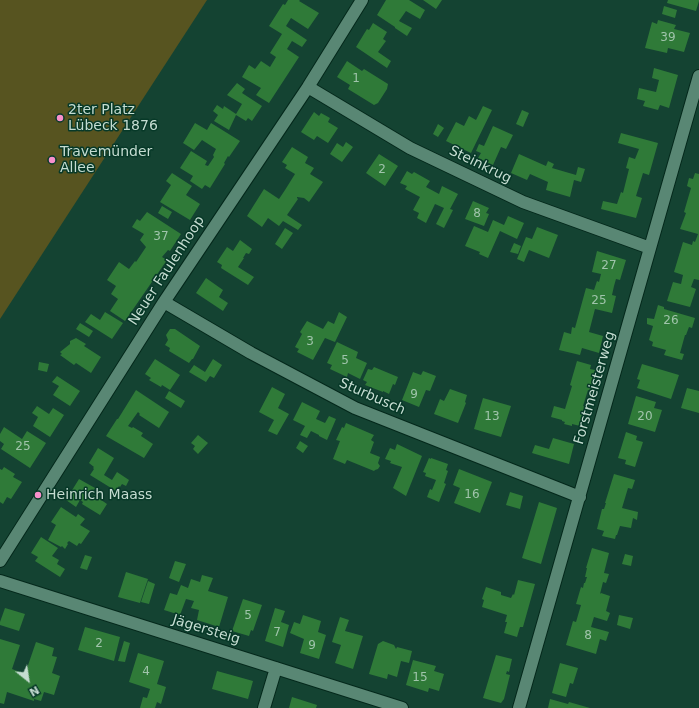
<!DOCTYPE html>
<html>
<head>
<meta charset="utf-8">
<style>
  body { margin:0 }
  #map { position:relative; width:699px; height:708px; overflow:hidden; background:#144332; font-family:"DejaVu Sans",sans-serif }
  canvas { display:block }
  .north { position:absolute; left:8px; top:660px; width:40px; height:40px; -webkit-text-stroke:3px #073928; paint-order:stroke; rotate:150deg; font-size:11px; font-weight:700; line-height:16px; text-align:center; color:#c5dcd1 }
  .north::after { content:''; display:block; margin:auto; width:14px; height:18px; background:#c5dcd1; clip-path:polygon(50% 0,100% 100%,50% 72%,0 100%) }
</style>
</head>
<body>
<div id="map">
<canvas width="699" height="708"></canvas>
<div class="north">N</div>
</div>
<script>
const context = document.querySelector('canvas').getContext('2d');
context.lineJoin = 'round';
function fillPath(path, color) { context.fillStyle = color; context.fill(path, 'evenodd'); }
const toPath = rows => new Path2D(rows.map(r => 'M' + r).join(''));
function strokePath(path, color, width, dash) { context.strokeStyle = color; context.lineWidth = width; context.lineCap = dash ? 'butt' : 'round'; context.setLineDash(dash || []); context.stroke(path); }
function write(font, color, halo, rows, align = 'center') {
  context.font = font + ' "DejaVu Sans",sans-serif'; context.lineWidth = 3; context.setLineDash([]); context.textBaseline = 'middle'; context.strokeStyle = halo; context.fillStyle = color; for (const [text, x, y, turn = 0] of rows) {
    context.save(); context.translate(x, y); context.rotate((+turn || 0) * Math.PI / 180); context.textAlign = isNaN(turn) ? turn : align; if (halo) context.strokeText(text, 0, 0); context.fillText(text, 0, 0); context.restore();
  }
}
fillPath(toPath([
  [0,0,207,0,0,319]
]), '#575420');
fillPath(toPath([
  [288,0,300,0,299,1,319,13,308,29,291,18,286,26,307,40,302,47,292,41,287,49,299,57,269,103,256,95,261,88,242,77,249,65,255,69,261,61,270,67,276,57,270,53,282,34,269,26,283,4,285,5],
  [386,0,409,0,425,10,420,19,406,11,399,21,412,28,407,36,395,28,395,27,377,15],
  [423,0,442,0,436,9],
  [668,0,699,0,699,1,696,11,667,3],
  [664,6,677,10,675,18,662,14],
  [658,20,676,25,674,29,690,33,684,52,668,48,667,53,645,48,652,22,657,24],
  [373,23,387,32,383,39,386,41,378,52,391,61,387,68,356,47,367,29,369,30],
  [347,61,362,71,364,69,388,84,387,89,378,103,374,105,348,89,350,85,337,77],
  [654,68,678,75,669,108,660,105,658,110,643,106,645,101,637,99,639,88,656,92,659,80,652,78],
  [237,83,245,89,242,93,262,106,252,121,248,118,246,121,236,115,229,130,214,121,218,115,213,111,217,105,223,109,224,106,236,114,242,104,227,95],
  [483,106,492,110,471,153,446,141,456,122,464,126,469,116,476,120],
  [522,110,529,113,523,127,516,124],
  [314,112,319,116,321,113,330,118,328,122,338,128,328,143,317,136,314,140,301,132],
  [195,123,207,130,211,123,240,141,229,157,228,156,224,163,225,164,210,188,205,185,202,189,190,181,193,176,180,168,191,151,207,161,205,165,208,166,214,157,213,155,216,149,202,140,194,150,183,143],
  [438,124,444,128,438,137,433,134],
  [493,126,513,135,506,149,501,147,493,165,478,158,481,153,476,151,479,144,484,146],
  [621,133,658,143,649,175,643,173,636,196,642,198,636,218,601,209,603,201,617,204,621,192,623,193,629,169,626,168,629,157,635,159,639,149,618,143],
  [346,142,353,147,342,162,330,154,337,143,343,147],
  [292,147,308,157,305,163,314,168,310,174,323,182,309,202,304,198,297,197,297,198,298,199,287,215,302,225,298,230,283,221,279,226,268,218,262,227,247,216,264,189,279,199,285,190,295,174,285,168,287,165,282,162],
  [379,154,398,166,385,186,366,173],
  [519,154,546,166,548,161,554,164,552,168,576,175,578,167,585,169,581,182,574,180,570,197,546,190,548,182,530,174,527,180,511,173],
  [407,171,412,174,414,172,430,181,426,187,439,194,442,186,458,194,450,209,453,210,444,228,436,224,444,208,435,204,426,223,417,218,419,213,413,210,420,197,405,189,407,186,400,183],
  [172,173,192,186,186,195,200,204,190,220,160,202,171,185,166,181],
  [695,173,699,174,699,280,694,279,691,287,696,289,690,307,667,301,673,282,681,284,683,275,674,272,683,242,692,245,693,241,695,242,698,234,680,229,686,213,684,212,691,188,687,186,689,178,693,179],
  [473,201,489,208,486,213,489,214,484,226,465,219],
  [162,206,172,212,168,219,158,213],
  [147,212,181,234,170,251,168,250,162,257,167,260,125,321,110,311,118,299,111,294,116,286,107,280,119,262,129,269,135,261,136,262,146,247,140,240,144,234,132,227,137,219,140,221],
  [508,216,524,223,517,239,500,231,488,258,479,254,480,252,465,246,474,226,488,232,493,220,504,225],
  [537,227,558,235,549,258,529,250,524,262,517,259,526,237,532,239],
  [285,228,293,233,282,249,275,244],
  [240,240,252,249,249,254,246,253,243,258,244,258,238,267,254,277,248,285,221,268,222,265,217,262,227,247,233,251],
  [514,243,521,246,518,254,510,252],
  [597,251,626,260,620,280,616,279,614,286,612,295,616,296,612,313,595,309,589,332,603,336,599,353,582,348,580,355,559,350,564,332,571,334,572,327,575,328,586,288,594,290,597,281,599,282,601,274,592,272],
  [206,278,223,290,219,297,228,303,223,311,196,293],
  [658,305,664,307,664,309,695,318,692,328,689,327,686,335,685,335,680,353,684,354,682,360,664,355,666,350,652,346,653,342,649,340,653,326,647,324,647,318,654,319],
  [105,312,123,323,112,339,85,322,91,314,100,320],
  [339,312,347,317,335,342,325,338,313,360,297,352,299,349,295,347,302,334,300,332,307,321,323,329,328,321,334,324],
  [80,323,93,331,89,337,76,329],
  [170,329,175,329,200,346,193,359,192,359,189,363,169,351,170,348,165,345,168,340,166,335],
  [76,338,86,344,84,346,101,357,91,373,76,363,74,365,60,355,62,354,60,352,70,344,70,341],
  [337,342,358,352,356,358,367,363,360,379,348,373,347,377,330,369,332,365,327,363],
  [155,359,180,375,170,390,162,385,161,387,149,380,151,378,145,374],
  [213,359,222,365,214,378,210,376,206,382,189,372,194,365,205,372],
  [577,361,591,365,590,369,595,370,590,391,588,390,583,406,585,407,580,426,572,424,572,426,564,424,565,422,562,421,562,420,551,417,554,406,565,409,572,386,570,385],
  [39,362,49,364,47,372,38,370],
  [642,364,679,375,671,399,637,388,640,380,637,379],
  [374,367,398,377,395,385,393,384,389,394,383,391,383,392,365,385,367,382,363,380,368,369,372,370],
  [423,371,436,376,430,391,426,390,419,407,402,400,413,372,421,375],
  [57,376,80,391,70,406,53,395,59,386,52,382],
  [272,387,285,394,278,408,289,414,277,435,268,431,274,420,259,412],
  [687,388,699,391,699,413,681,408],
  [450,389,467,395,465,402,466,403,458,423,434,414,440,399,444,401],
  [136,390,169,412,159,428,139,415,140,414,138,412,128,426,132,428,133,427,143,433,141,436,153,444,144,458,106,436,117,419,118,419],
  [169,391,185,401,181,408,165,398],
  [636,396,656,402,654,408,662,410,655,432,628,424],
  [483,398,511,406,501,437,474,429],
  [302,402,320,411,316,419,325,423,329,416,336,419,327,440,319,436,319,435,311,431,307,438,300,435,305,426,293,420],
  [37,406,49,414,53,408,64,415,50,437,33,426,38,417,32,413],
  [346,423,374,435,371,440,374,442,370,453,380,457,378,463,380,466,378,469,375,470,374,471,347,460,345,464,333,459,340,441,336,440,342,427,344,428],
  [4,427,22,439,27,431,46,443,30,468,1,449,4,444,0,441,0,434],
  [626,432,637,436,636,440,643,442,635,467,625,464,626,460,618,458],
  [198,435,208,443,198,454,193,449,195,446,191,443],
  [553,438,574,444,569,464,532,453,535,445,549,449],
  [300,441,308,446,303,453,296,448],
  [397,444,422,456,406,496,393,488,402,467,390,463,391,461,385,459,390,448,395,450],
  [98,448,114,458,104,475,112,480,117,472,129,480,126,486,122,484,120,487,119,486,116,491,90,475,94,469,93,468,94,467,89,463],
  [429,458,431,459,431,458,448,464,446,470,448,471,444,483,446,484,439,502,427,497,430,489,432,490,436,480,425,476,426,473,423,472],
  [4,467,15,474,13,477,22,482,11,499,7,497,3,504,0,502,0,469,2,470],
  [459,469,492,482,480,513,454,503,460,488,453,485],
  [614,474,635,480,632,489,628,488,622,508,638,512,637,520,633,518,631,528,620,526,617,535,616,535,615,539,602,536,604,531,597,529,602,509,604,509,606,503,605,503],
  [79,479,95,488,89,496,93,498,94,495,107,504,100,515,82,504,83,502,80,500,76,507,66,500],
  [510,492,523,496,520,509,506,505],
  [539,502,557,508,541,564,522,558],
  [61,507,76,517,78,514,85,519,80,525,90,531,81,544,79,543,77,546,69,541,67,543,68,544,65,549,62,546,61,547,48,540,56,525,51,522],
  [41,537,58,548,52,556,59,560,57,564,65,569,60,577,35,561,38,557,31,553],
  [592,548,609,553,604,573,609,574,606,583,603,582,600,594,601,593,610,596,606,611,610,613,607,621,594,617,591,627,609,632,606,641,600,639,596,654,566,645,573,621,576,622,581,605,576,604,581,587,583,588,584,583,585,583,587,577,585,577,587,568,586,568],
  [625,554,633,556,631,566,622,564],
  [85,555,92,557,87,570,80,568],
  [175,561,186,564,179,582,169,578],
  [126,572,148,579,140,603,118,597],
  [202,575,213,578,208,591,228,597,219,627,197,620,199,610,191,608,194,601,186,599,180,615,164,610,170,593,177,595,181,585,188,588,191,579,200,582],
  [518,580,535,584,523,627,520,627,517,637,504,633,507,622,505,622,507,615,482,607,484,600,482,599,486,587,501,592,501,595,511,598,513,594,514,595],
  [148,581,155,584,149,604,141,602],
  [243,599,262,605,253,631,251,630,249,636,232,631],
  [5,608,25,614,19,631,0,625,0,622],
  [275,608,285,611,281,622,289,625,283,647,265,641],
  [303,615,321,621,318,632,326,635,319,659,300,653,304,639,290,633,294,622,300,624],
  [619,615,633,618,630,629,617,625],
  [340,617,349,620,345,631,363,636,353,669,335,663,341,645,332,642],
  [85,627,120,637,114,661,78,650],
  [0,639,20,645,12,669,25,674,36,642,54,648,52,656,57,657,52,673,60,676,54,695,44,692,41,701,34,699,34,701,7,692,4,704,0,703],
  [124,641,130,643,125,662,118,661],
  [383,641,394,645,396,649,397,647,412,651,409,663,401,661,397,677,388,674,387,679,369,674,378,644],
  [138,653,164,661,157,684,166,687,161,704,157,702,155,708,140,708,143,697,147,698,150,689,129,682],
  [496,655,512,659,509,672,507,671,506,674,510,675,504,699,501,703,483,698],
  [413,660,436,666,434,671,444,674,439,691,429,688,428,692,406,685],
  [560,663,578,668,573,684,570,683,566,697,552,693],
  [217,671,253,681,248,699,212,689],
  [292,697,317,705,316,708,289,708],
  [550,699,568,704,569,702,590,708,548,708]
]), '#2f7a38');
const street = toPath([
  [308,87,410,148,523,202,650,248],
  [164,302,251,353,355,408,580,497],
  [0,561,164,302,308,87,362,0],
  [0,581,402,708],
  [264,708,276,668],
  [519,708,699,76]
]);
strokePath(street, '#04281b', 14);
strokePath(street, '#598774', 12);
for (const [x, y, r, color] of [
  [60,118,4,"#f890cb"],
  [52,160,4,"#f890cb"],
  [38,495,4,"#f890cb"]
]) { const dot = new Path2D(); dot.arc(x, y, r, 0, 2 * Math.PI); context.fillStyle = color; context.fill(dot); strokePath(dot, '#073928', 1.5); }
write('12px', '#a0c4ab', null, [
  ["39",668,38],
  ["1",356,79],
  ["2",382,170],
  ["8",477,214],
  ["37",161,237],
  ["27",609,266],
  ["25",599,301],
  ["26",671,321],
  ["3",310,342],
  ["5",345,361],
  ["9",414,395],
  ["13",492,417],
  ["20",645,417],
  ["25",23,447],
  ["16",472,495],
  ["5",248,616],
  ["7",277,633],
  ["8",588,636],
  ["2",99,644],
  ["9",312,646],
  ["4",146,672],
  ["15",420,678]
]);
write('14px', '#c5dcd1', '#073928', [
  ["2ter Platz",68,110],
  ["Lübeck 1876",68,126],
  ["Travemünder",60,152],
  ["Allee",60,168],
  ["Heinrich Maass",46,495]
], 'left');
write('14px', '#c5dcd1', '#073928', [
  ["Steinkrug",480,165,26],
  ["Neuer Faulenhoop",167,271,-57],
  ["Forstmeisterweg",595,388,-74],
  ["Sturbusch",372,397,24],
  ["Jägersteig",206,630,17]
]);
</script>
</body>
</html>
